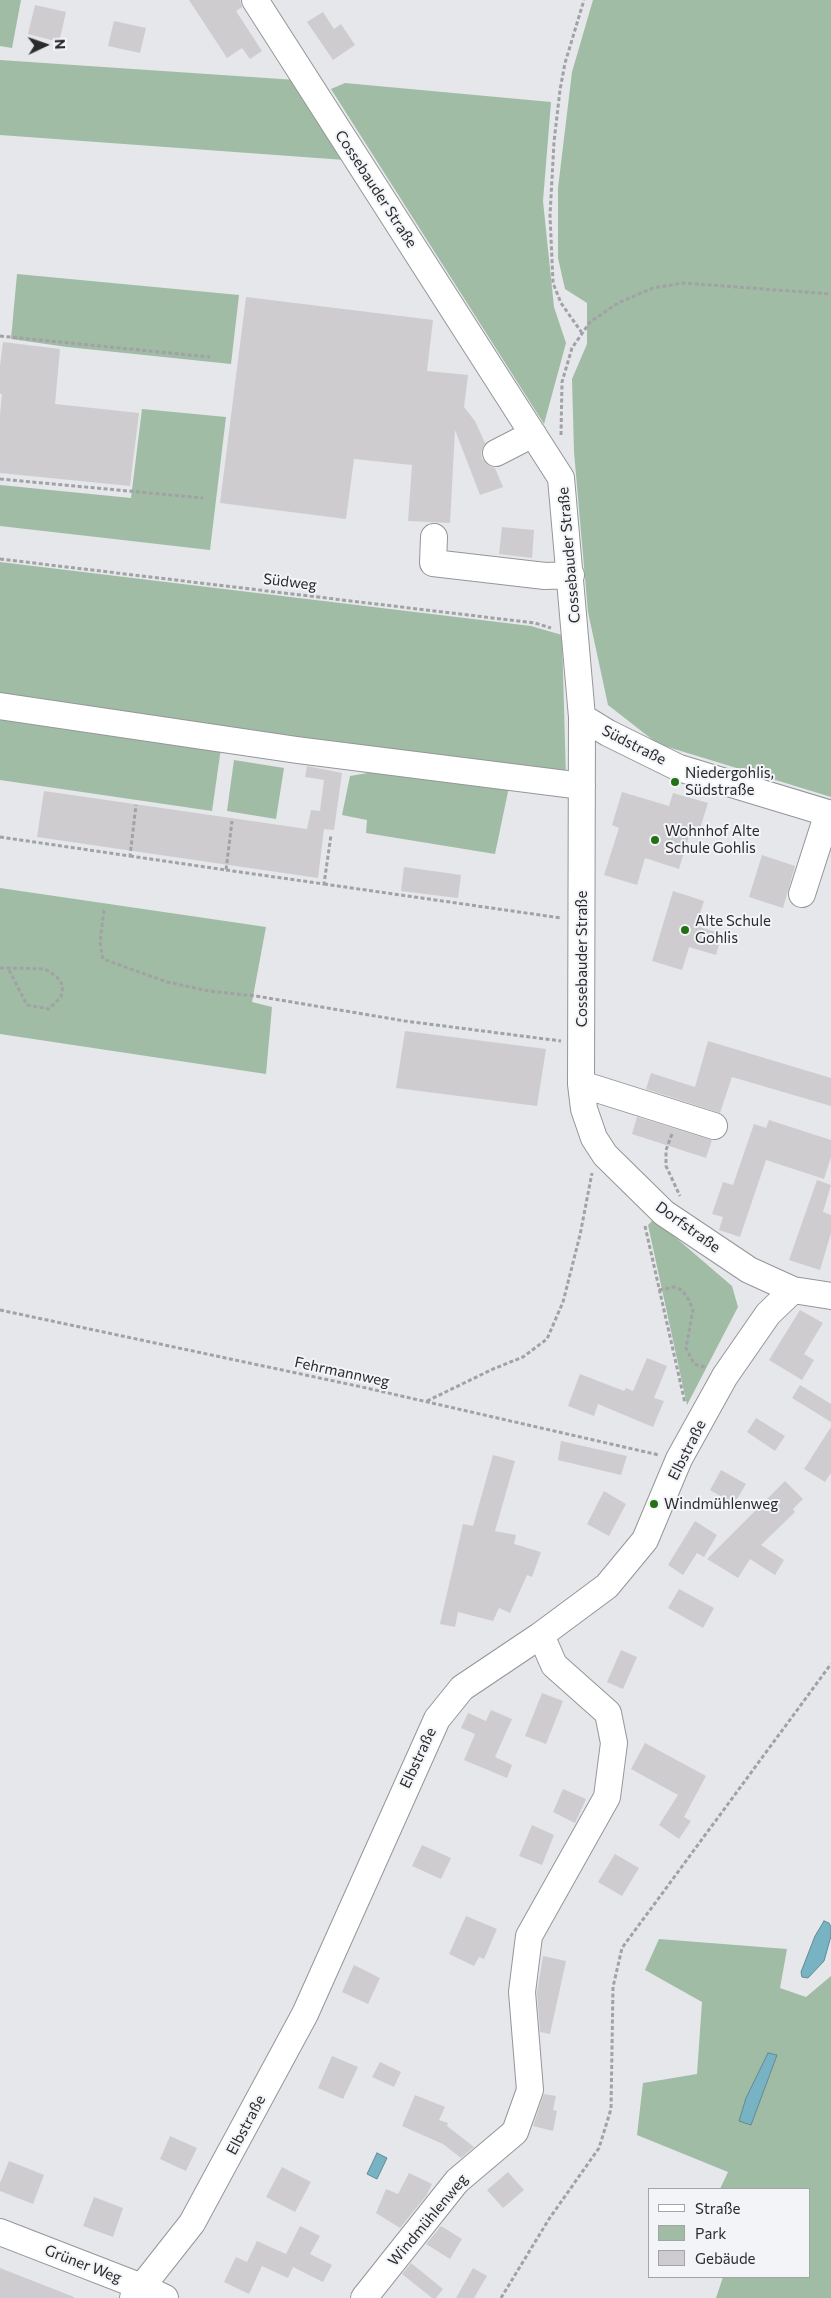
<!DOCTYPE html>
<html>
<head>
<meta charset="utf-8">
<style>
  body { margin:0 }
  #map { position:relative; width:831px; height:2298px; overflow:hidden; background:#e5e7eb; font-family:Commissioner,sans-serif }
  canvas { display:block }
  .legend { position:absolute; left:648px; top:2188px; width:162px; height:90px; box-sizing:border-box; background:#f2f4f8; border:1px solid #a2a4a6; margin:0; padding:6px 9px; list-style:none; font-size:15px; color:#2a2b2c }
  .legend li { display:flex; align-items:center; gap:10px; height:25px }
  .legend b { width:25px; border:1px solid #a2a4a6 }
  .north { position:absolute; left:20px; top:20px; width:50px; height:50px; -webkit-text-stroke:4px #f2f4f8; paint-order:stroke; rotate:87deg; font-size:14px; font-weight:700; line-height:20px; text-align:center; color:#2a2b2c }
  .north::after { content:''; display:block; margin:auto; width:18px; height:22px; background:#2a2b2c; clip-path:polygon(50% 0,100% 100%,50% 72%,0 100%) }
</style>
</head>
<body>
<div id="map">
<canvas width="831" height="2298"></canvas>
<ul class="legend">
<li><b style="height:6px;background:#fff"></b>Straße</li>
<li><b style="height:14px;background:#a1bca5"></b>Park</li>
<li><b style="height:14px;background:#cfcccf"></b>Gebäude</li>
</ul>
<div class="north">N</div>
</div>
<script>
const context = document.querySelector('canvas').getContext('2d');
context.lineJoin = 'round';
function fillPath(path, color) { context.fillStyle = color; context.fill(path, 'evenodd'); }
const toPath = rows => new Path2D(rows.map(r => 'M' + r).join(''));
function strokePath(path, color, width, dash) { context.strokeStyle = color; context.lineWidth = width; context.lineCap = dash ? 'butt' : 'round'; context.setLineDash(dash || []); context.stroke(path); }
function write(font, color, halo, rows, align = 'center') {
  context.font = font + ' Commissioner,sans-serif'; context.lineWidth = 4; context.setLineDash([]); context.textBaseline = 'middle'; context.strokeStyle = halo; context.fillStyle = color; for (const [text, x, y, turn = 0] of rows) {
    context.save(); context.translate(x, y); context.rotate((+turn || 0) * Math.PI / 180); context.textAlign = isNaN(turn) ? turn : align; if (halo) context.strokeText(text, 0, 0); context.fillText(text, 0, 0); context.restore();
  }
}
fillPath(toPath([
  [0,0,21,0,12,48,0,46],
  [593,0,831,0,831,797,658,744,608,705,588,612,574,452,572,379,587,344,587,303,565,289,558,258,558,188,572,72],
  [0,60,296,80,345,160,0,135],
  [345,83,551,102,543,201,554,307,566,343,544,424,331,89],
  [17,274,239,295,231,364,67,347,11,339],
  [142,409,226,417,210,550,0,526,0,485,131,498],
  [0,562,531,626,562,635,566,779,510,782,495,854,366,833,367,820,342,815,350,776,374,772,222,741,212,811,0,780],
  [234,760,284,768,276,819,227,811],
  [0,888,266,927,252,1002,272,1007,266,1074,0,1034],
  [654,1219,732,1286,738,1307,687,1405,648,1225],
  [659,1939,787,1949,780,1988,806,1997,831,1976,831,2298,716,2298,723,2277,810,2277,810,2189,720,2189,728,2172,637,2135,643,2083,697,2074,702,2002,645,1970]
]), '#a1bca5');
const water = toPath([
  [824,1921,829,1923,831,1927,831,1936,824,1961,808,1978,802,1977,801,1972,815,1936,824,1921],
  [768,2053,777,2055,751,2125,739,2121,746,2098,768,2053],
  [377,2153,387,2158,377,2179,367,2174,377,2153]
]);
fillPath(water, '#78b3c3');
strokePath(water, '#618a96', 1);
fillPath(toPath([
  [189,0,240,0,242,7,236,11,262,51,250,59,242,48,227,58],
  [35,5,66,12,59,42,28,34],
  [323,12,334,29,341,24,355,45,333,60,307,22],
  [114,21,146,28,140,53,108,46],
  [246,297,433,320,427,371,468,375,464,407,475,421,485,443,481,452,482,459,488,465,495,468,503,487,480,495,455,430,450,523,408,521,412,465,354,459,346,519,220,503],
  [3,342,60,349,55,404,139,413,130,486,0,473,0,415,2,394,0,394,0,366],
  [502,527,534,530,532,558,499,554],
  [307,766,342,773,334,830,324,829,318,878,37,837,44,791,307,829,311,810,320,811,324,780,305,777],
  [622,792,669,806,673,793,708,803,697,838,689,836,679,869,645,858,637,885,604,875,619,828,612,825],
  [762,855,795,866,783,908,749,897],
  [404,867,461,875,458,898,401,891],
  [673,891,704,901,696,926,722,934,716,955,689,947,682,970,652,961],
  [405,1031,546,1049,537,1106,396,1088],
  [708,1041,831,1078,831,1106,732,1077,720,1113,646,1089,651,1073,695,1087],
  [637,1117,712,1140,706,1158,632,1134],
  [769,1120,831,1140,831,1157,824,1179,766,1160,740,1237,719,1230,723,1217,712,1214,723,1182,733,1185,754,1124,766,1128],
  [817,1180,831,1185,823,1212,831,1215,831,1233,820,1270,789,1260],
  [800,1310,823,1323,804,1354,814,1360,802,1380,769,1360],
  [647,1358,667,1366,654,1398,664,1401,653,1427,598,1404,594,1416,568,1406,580,1374,624,1391,626,1388,633,1391],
  [800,1385,831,1404,831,1422,792,1398],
  [756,1418,785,1436,775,1451,747,1432],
  [831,1427,831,1473,825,1482,804,1469],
  [561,1441,627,1456,621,1475,558,1460],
  [493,1455,515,1461,495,1531,516,1535,514,1544,541,1552,532,1577,527,1575,510,1613,499,1608,493,1621,458,1612,455,1627,440,1624,463,1524,473,1526],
  [721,1470,746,1484,734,1504,710,1490],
  [785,1481,803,1499,793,1509,795,1512,761,1545,784,1560,775,1575,750,1559,738,1578,707,1559],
  [604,1491,626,1504,609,1536,587,1524],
  [695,1521,717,1535,704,1557,697,1553,683,1575,668,1565],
  [679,1589,714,1608,703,1628,668,1608],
  [621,1650,637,1657,623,1689,607,1682],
  [542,1693,563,1701,546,1744,525,1736],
  [491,1710,512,1719,495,1757,512,1765,507,1778,464,1760,475,1734,461,1728,468,1713,486,1721],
  [645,1743,706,1776,684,1817,691,1821,679,1839,659,1825,678,1795,631,1769],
  [563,1789,586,1799,575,1823,553,1812],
  [532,1825,554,1835,542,1865,519,1856],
  [422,1845,451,1858,441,1879,412,1866],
  [615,1854,639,1868,622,1896,598,1882],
  [466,1916,497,1929,484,1959,479,1957,474,1966,449,1954],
  [543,1956,566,1961,550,2034,540,2032,537,1992],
  [354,1965,380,1978,368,2004,342,1992],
  [332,2056,358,2067,343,2099,318,2088],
  [380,2062,401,2072,394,2087,372,2077],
  [544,2094,556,2096,553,2110,557,2111,553,2131,533,2126],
  [415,2095,445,2107,439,2120,448,2123,447,2126,474,2147,461,2158,443,2144,402,2126],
  [170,2136,197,2148,186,2171,160,2159],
  [9,2161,44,2175,33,2204,0,2191,0,2183],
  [282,2167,311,2182,295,2212,266,2197],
  [508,2172,524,2190,503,2208,487,2190],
  [409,2173,432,2184,426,2196,400,2228,376,2213,386,2189,398,2194],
  [94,2197,123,2208,113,2237,83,2226],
  [300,2226,320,2236,310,2254,332,2265,323,2282,293,2267,288,2278,262,2266,249,2294,224,2282,236,2257,247,2262,257,2241,286,2254],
  [441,2226,462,2239,450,2259,426,2244],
  [411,2263,443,2289,436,2298,432,2298,402,2274],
  [0,2268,74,2297,74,2298,0,2298],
  [473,2268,487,2276,474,2298,456,2298]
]), '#cfcccf');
const minor = toPath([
  [255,0,561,478,582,717,581,1084,584,1109,594,1138,605,1155,664,1213,749,1270,793,1290,831,1296],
  [496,453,533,434],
  [434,537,433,563,545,576,571,575],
  [0,706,297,750,582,786],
  [582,717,608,733,679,768,831,814],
  [802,894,828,813],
  [581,1084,714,1126],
  [0,2232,142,2287,165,2298],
  [133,2298,192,2223,305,2014,437,1719,462,1688,541,1635,607,1586,645,1540,679,1459,725,1376,768,1314,793,1290],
  [364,2298,457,2181,515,2132,530,2090,522,1992,529,1936,607,1797,614,1743,608,1713,554,1665,541,1635]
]);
strokePath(minor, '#949699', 28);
strokePath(toPath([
  [582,333,561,303,553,283,550,215,554,142,560,90,565,63,584,0],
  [0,336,210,357],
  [561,435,562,382,572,348,590,322,618,303,653,288,683,283,831,294],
  [0,479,203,498],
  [0,559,535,623,551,628],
  [0,837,130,856,136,805],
  [130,856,226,870,232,821],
  [226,870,324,884,331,835],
  [324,884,561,918],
  [104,910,100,942,103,959,167,982,209,991,256,996,405,1021,561,1041],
  [0,968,8,968,45,969,57,977,63,986,61,997,49,1009,27,1005,8,968],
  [672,1134,666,1150,666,1166,680,1196],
  [645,1226,685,1403],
  [659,1290,674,1287,682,1290,689,1300,693,1310,686,1348,694,1364,705,1367],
  [0,1310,362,1387,659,1455],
  [427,1401,493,1369,523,1357,547,1339,563,1302,580,1235,592,1173],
  [501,2298,549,2219,599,2148,611,2109,613,1987,622,1948,831,1664]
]), '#a1a2a5', 3, [4, 2.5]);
strokePath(minor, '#fff', 26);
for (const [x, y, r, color] of [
  [675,782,5,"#237015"],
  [655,840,5,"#237015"],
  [685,930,5,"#237015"],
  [654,1504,5,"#237015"]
]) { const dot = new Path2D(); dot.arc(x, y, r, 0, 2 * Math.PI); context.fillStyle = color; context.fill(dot); strokePath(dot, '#f2f4f8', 2); }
write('15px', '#2a2b2c', '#f2f4f8', [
  ["Cossebauder Straße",376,189,57],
  ["Cossebauder Straße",569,555,-95],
  ["Südweg",290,582,7],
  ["Südstraße",634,745,27],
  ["Cossebauder Straße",582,959,-90],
  ["Dorfstraße",688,1227,36],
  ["Fehrmannweg",342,1372,12],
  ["Elbstraße",687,1450,-63],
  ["Elbstraße",418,1758,-65],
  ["Elbstraße",246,2125,-62],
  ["Windmühlenweg",428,2220,-50],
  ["Grüner Weg",83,2264,21]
]);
write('15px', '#2a2b2c', '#f2f4f8', [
  ["Niedergohlis,",685,773],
  ["Südstraße",685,790],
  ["Wohnhof Alte",665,831],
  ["Schule Gohlis",665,848],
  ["Alte Schule",695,921],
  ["Gohlis",695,938],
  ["Windmühlenweg",664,1504]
], 'left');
</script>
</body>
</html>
